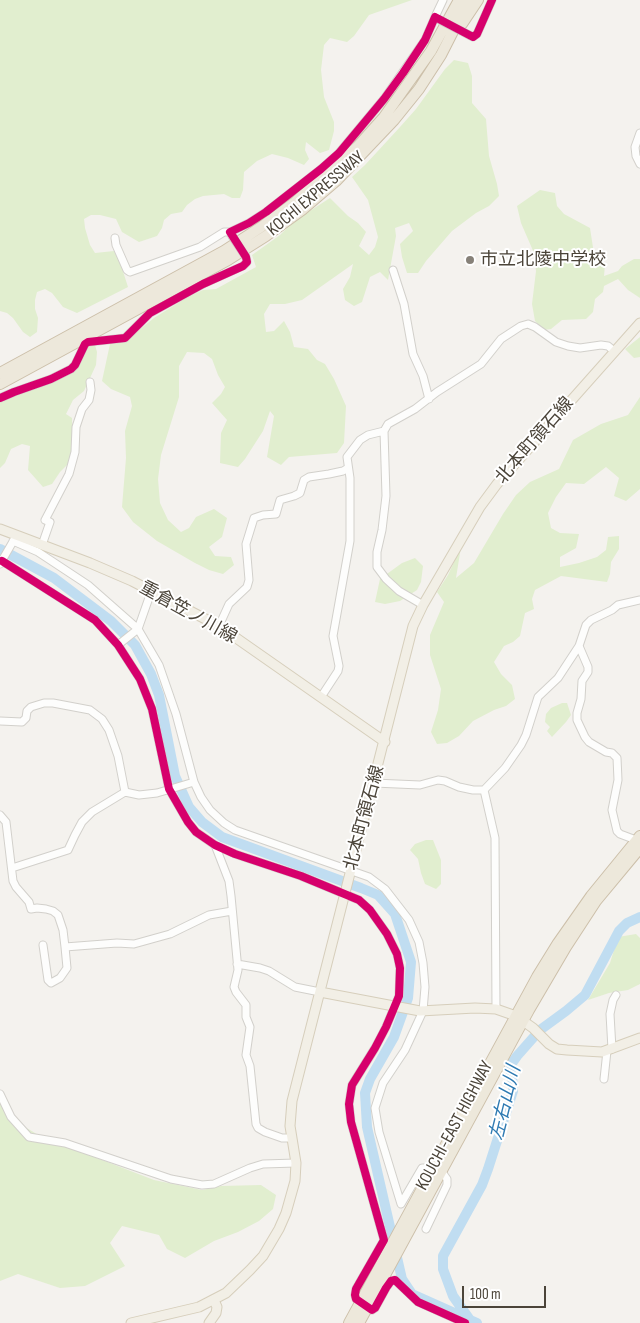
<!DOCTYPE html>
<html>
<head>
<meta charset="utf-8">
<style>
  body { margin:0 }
  #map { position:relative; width:640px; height:1323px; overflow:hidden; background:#f4f2ee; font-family:"Sofia Sans Condensed",sans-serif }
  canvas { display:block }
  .scale { position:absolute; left:462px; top:1286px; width:84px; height:22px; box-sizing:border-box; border:2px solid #4b4439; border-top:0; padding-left:6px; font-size:15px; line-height:18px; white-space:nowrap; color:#4b4439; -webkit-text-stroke:4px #fff; paint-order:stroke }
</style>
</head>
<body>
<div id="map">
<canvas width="640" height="1323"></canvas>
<div class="scale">100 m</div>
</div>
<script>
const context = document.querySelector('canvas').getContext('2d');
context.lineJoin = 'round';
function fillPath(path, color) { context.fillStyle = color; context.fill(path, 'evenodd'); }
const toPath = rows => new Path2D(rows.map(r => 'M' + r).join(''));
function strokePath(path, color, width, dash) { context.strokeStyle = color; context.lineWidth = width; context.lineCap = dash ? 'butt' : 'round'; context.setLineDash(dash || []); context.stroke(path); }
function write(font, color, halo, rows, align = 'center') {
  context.font = font + ' "Sofia Sans Condensed","Noto Sans JP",sans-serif'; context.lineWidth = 4; context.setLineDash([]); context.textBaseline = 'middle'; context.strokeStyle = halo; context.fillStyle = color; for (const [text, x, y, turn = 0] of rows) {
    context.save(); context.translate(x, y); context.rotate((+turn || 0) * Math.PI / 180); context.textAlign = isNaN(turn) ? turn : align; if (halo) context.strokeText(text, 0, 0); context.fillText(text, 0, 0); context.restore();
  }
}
fillPath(toPath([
  [0,0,412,0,369,15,354,36,347,42,330,38,324,45,321,70,324,97,334,122,334,131,329,150,320,153,306,142,305,150,309,159,304,165,288,158,272,154,257,161,244,172,243,190,240,198,232,198,224,194,203,196,195,199,187,205,182,212,171,214,164,220,162,228,157,236,139,242,122,232,116,219,100,215,91,215,84,219,85,228,90,245,95,253,114,251,120,262,128,287,77,313,63,307,52,293,45,289,37,292,35,300,35,309,38,318,37,332,30,337,23,332,13,318,7,313,0,311],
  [454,60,468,63,472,76,472,103,486,119,489,156,497,184,499,196,489,206,476,213,452,231,426,261,418,273,407,273,402,257,400,244,413,231,409,223,395,228,396,236,388,280,380,272,370,277,362,302,354,306,345,300,343,289,350,277,353,264,302,300,285,304,270,304,264,314,266,332,274,331,284,321,290,332,294,347,308,349,317,360,325,364,334,379,346,406,344,443,337,453,289,457,281,465,267,457,274,416,270,411,263,431,245,459,238,467,220,463,221,433,227,420,212,403,221,394,225,387,218,375,212,359,204,353,187,352,179,366,179,397,161,455,158,479,160,503,168,520,181,532,189,528,196,517,214,509,227,518,222,537,209,547,215,556,231,557,234,565,223,574,209,570,195,563,157,541,133,522,122,507,126,458,125,431,132,406,130,397,111,389,102,381,110,344,124,342,154,318,186,298,203,290,216,289,256,267,252,255,280,235,286,229,302,216,330,198,348,216,358,223,366,232,359,246,369,255,375,247,378,237,368,200,352,177,365,165,400,127,416,109,445,69],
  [540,190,555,193,557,206,564,214,590,228,594,254,605,265,604,276,618,271,622,266,634,259,640,259,640,298,628,290,618,279,604,286,603,292,595,299,593,312,586,319,562,320,551,329,544,330,535,321,532,304,536,271,534,253,521,223,517,206],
  [640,337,640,357,634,358,625,349],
  [89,345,95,345,97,352,96,365,84,391,73,400,66,414,72,418,73,459,60,472,52,484,43,487,28,470,30,446,22,444,11,449,5,463,0,468,0,401,60,376,83,355],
  [640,397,640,489,626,501,614,496,619,478,606,467,584,484,566,483,556,497,548,513,551,528,560,533,579,534,576,548,560,557,560,567,579,563,597,557,606,550,608,537,619,536,619,549,611,562,610,574,607,582,561,576,535,590,532,599,534,609,525,613,520,636,513,642,504,646,494,662,501,674,512,685,515,699,506,706,494,710,473,721,459,736,447,743,437,744,431,732,438,710,441,689,430,655,430,635,444,602,437,592,448,575,461,547,456,578,474,563,503,514,516,495,530,482,559,469,573,440,601,424,628,415],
  [415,558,423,566,421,582,417,590,400,601,385,604,375,602,380,579,402,563],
  [562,703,567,703,571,715,566,722,552,737,547,731,550,727,545,722,546,714,551,708],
  [426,840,433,840,441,860,441,884,436,889,425,884,421,873,418,859,410,850,415,844],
  [636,934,640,938,640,984,628,990,609,993,588,1000,610,963,618,937],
  [0,1102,20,1124,40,1136,154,1180,202,1190,221,1186,261,1185,276,1195,273,1209,259,1221,238,1232,214,1241,185,1258,167,1249,159,1235,122,1226,110,1243,125,1266,85,1286,60,1288,18,1274,0,1281]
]), '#e1eecf');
strokePath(toPath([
  [0,549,54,578,111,621,135,645,151,674,159,695,175,776,189,807,202,822,222,837,361,888,378,895,395,914,411,962,408,998,394,1037,370,1079,365,1093,367,1127,402,1279,412,1294,477,1323],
  [470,1320,453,1296,443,1269,443,1256,482,1185,488,1169,513,1091,513,1084,510,1069,512,1063,517,1056,540,1030,566,1011,585,995,619,931,627,923,640,917]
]), '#c0ddf1', 10);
const minor = toPath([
  [435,17,443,0],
  [471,36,473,37,477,34,492,0],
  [640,133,635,147,636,156,640,164],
  [232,236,230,232,249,223,266,212,321,169,339,153,384,99,425,40,435,17,438,19],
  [115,238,116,245,127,270,130,272,200,247,224,232,230,232],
  [393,270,404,304,413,354,423,376,429,399],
  [0,398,14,392,51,379,71,369,75,365,85,344,88,342,125,338,150,313,203,284,243,266,247,262,246,257],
  [13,541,38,552,88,585,138,629,159,665,176,714,194,782,201,797,210,810,224,823,235,830,369,877,385,889,409,920,419,942,423,963,425,987,423,1011,405,1050,383,1083,375,1108,379,1132,401,1204,422,1168,433,1168,442,1172,447,1179,447,1185,426,1229],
  [42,545,50,522,45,520,69,474,75,452,76,427,82,409,89,400,91,390,90,382],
  [2,561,95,620,118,645,140,679,152,709,169,789,188,822,196,832,215,845,235,854,301,876,359,900,370,910,387,934,397,954,400,968,399,996,386,1027,375,1048,352,1085,349,1104,351,1122,384,1240,356,1289,355,1295,356,1299,372,1310,375,1308,386,1288,391,1281,395,1280,418,1302,465,1323],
  [0,564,15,538],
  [423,605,399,591,386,579,377,567,377,552,382,530,386,496,384,431,388,424,415,409,437,392,481,364,501,339,521,326,528,324,535,327,556,342,568,346,580,348,601,345,608,346,614,351],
  [219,626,229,604,247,587,249,580,246,544,254,518,263,515,276,514,280,500,294,496,300,493,304,480,309,477,329,474,343,471,348,468],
  [118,645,138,629,151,592],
  [579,646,588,667,588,672,582,681,581,699,577,713,577,720,585,737,589,742,606,752,612,753,617,758,618,780,612,810,617,831,620,834,636,840],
  [321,697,338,671,339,666,333,636,350,541,350,478,347,457,360,440,368,435,384,431],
  [0,721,22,722,26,718,27,711,31,707,44,703,53,703,90,710,102,719,109,730,118,756,125,792],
  [374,783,420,785,438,780,445,781,459,787,473,790,484,790,505,768,521,745,526,735,538,697,558,678,579,646,586,625,591,620,612,610,618,605,640,600],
  [484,790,495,838,496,1009],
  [0,815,6,822,13,881,16,887,29,902,31,909,37,908,46,909,53,911,58,915,63,930,65,947,117,943,134,944,170,934,209,915,232,911],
  [215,845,229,881,231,896,238,970,234,987,236,992,246,1005,246,1017,250,1027,246,1055,250,1066,256,1124,258,1128,265,1132,282,1138,292,1138],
  [12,868,68,850,75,835,82,822,92,812,125,792,139,795,157,793,194,782],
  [43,945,48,980,51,983,60,978,67,968,65,947],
  [237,964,260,968,269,971,295,987,320,992],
  [612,1049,610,1014,613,1000,616,995],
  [604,1079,607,1051],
  [0,1094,11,1117,29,1137,65,1143,171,1179,202,1185,214,1184,250,1168,263,1164,296,1163]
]);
const major = toPath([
  [0,529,90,563,132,581,219,626,385,742],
  [320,992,420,1011,475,1008,496,1009,516,1016,533,1028,549,1044,557,1049,567,1050,602,1052,640,1038],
  [131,1323,199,1307,226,1293,250,1270,263,1256,279,1229,286,1213,295,1181,296,1163,290,1126,292,1101,413,626,423,605,480,507,497,484,640,323],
  [209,1323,216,1313,217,1307,214,1300]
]);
const highway = toPath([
  [462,24,478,0],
  [0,373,224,251,261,227,295,202,358,146,384,117,431,51,459,0],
  [0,384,228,260,266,236,302,210,336,181,394,120,419,89,441,55,469,0],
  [349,1323,537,977,558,943,591,896,640,836],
  [359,1323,529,1010,566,947,596,901,640,848]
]);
strokePath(minor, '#d2d0cb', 9);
strokePath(major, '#d6cebb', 11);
strokePath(highway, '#ccbfa9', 12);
strokePath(minor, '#fdfdfc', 7);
strokePath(major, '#f2efe6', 9);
strokePath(highway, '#ede8db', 10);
const minorBridge = toPath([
  [438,19,471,36],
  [232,236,246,257]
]);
strokePath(minorBridge, '#d2d0cb', 9, []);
strokePath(minorBridge, '#fdfdfc', 7);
strokePath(toPath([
  [0,398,14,392,51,379,71,369,75,365,85,344,88,342,125,338,150,313,203,284,243,266,247,262,246,257,230,232,249,223,266,212,321,169,339,153,384,99,403,73,425,40,435,17,473,37,477,34,492,0],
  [2,561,95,620,118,645,140,679,152,709,169,789,188,822,196,832,215,845,235,854,301,876,359,900,370,910,387,934,397,954,400,968,399,996,386,1027,375,1048,352,1085,349,1104,351,1122,384,1240,356,1289,355,1295,356,1299,372,1310,375,1308,386,1288,391,1281,395,1280,418,1302,465,1323]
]), '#d6006c', 8);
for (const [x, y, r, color] of [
  [470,260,5,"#868178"]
]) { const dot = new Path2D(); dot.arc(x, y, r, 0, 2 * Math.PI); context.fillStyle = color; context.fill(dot); strokePath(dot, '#fff', 2); }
write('18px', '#4b4439', '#fff', [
  ["KOCHI EXPRESSWAY",316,194,-40],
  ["北本町領石線",535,441,-49],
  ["重倉笠ノ川線",188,613,29],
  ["北本町領石線",365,818,-75],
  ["KOUCHI-EAST HIGHWAY",455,1126,-62]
]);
write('18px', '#4b4439', '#fff', [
  ["市立北陵中学校",480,260]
], 'left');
write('italic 19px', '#2e7ab2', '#fff', [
  ["左右山川",506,1103,-76]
]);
</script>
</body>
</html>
